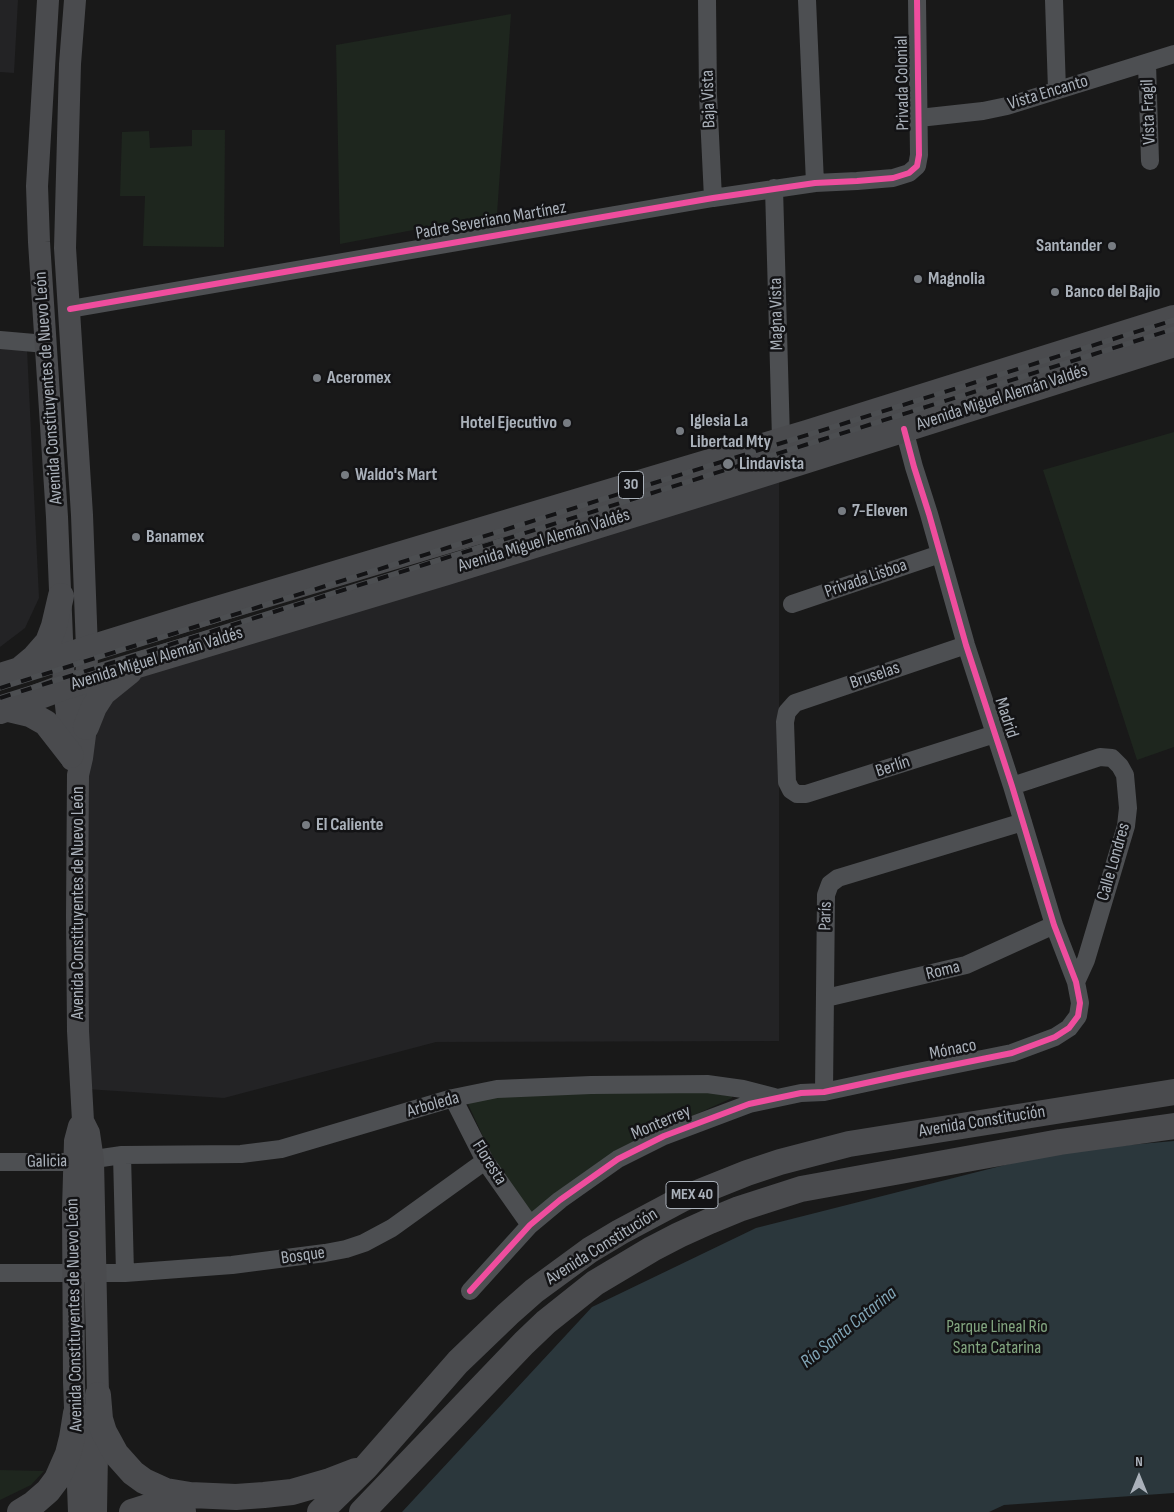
<!DOCTYPE html>
<html>
<head>
<meta charset="utf-8">
<style>
  body { margin:0 }
  #map { position:relative; width:1174px; height:1512px; overflow:hidden; background:#191919; font-family:"Sofia Sans Condensed",sans-serif }
  canvas { display:block }
  .north { position:absolute; left:1114px; top:1452px; width:50px; height:50px; -webkit-text-stroke:4px #131315; paint-order:stroke; rotate:0deg; font-size:14px; font-weight:700; line-height:20px; text-align:center; color:#aab1ba }
  .north::after { content:''; display:block; margin:auto; width:18px; height:22px; background:#aab1ba; clip-path:polygon(50% 0,100% 100%,50% 72%,0 100%) }
</style>
</head>
<body>
<div id="map">
<canvas width="1174" height="1512"></canvas>
<div class="north">N</div>
</div>
<script>
const context = document.querySelector('canvas').getContext('2d');
context.lineJoin = 'round';
function fillPath(path, color) { context.fillStyle = color; context.fill(path, 'evenodd'); }
const toPath = rows => new Path2D(rows.map(r => 'M' + r).join(''));
function strokePath(path, color, width, dash) { context.strokeStyle = color; context.lineWidth = width; context.lineCap = dash ? 'butt' : 'round'; context.setLineDash(dash || []); context.stroke(path); }
function write(font, color, halo, rows, align = 'center') {
  context.font = font + ' "Sofia Sans Condensed",sans-serif'; context.lineWidth = 5; context.setLineDash([]); context.textBaseline = 'middle'; context.strokeStyle = halo; context.fillStyle = color; for (const [text, x, y, turn = 0] of rows) {
    context.save(); context.translate(x, y); context.rotate((+turn || 0) * Math.PI / 180); context.textAlign = isNaN(turn) ? turn : align; if (halo) context.strokeText(text, 0, 0); context.fillText(text, 0, 0); context.restore();
  }
}
fillPath(toPath([
  [0,0,18,0,14,73,0,72],
  [0,347,27,349,39,598,25,628,0,647],
  [779,450,779,1041,436,1042,224,1098,86,1089,83,670]
]), '#232325');
fillPath(toPath([
  [511,14,497,214,340,244,336,45],
  [192,130,225,130,224,247,143,246,145,196,120,196,122,132,149,131,150,148,192,146],
  [1174,432,1174,747,1137,760,1043,470],
  [723,1091,732,1094,732,1098,652,1134,602,1160,569,1183,532,1214,493,1158,468,1104,470,1099,527,1094],
  [0,1470,44,1471,31,1485,0,1500]
]), '#1e261e');
fillPath(toPath([
  [1174,1141,1174,1493,1004,1505,989,1512,402,1512,592,1307,756,1228,1060,1151]
]), '#2b373c');
strokePath(toPath([
  [707,0,708,95,713,198],
  [807,0,815,183],
  [1054,0,1057,90],
  [1147,63,1150,161],
  [919,118,983,111,1007,106,1174,54],
  [774,188,781,439],
  [70,309,713,198,815,183,857,181,893,178,909,173,917,166,919,155,917,0],
  [0,340,46,344],
  [792,604,940,554],
  [966,645,795,703,787,712,785,722,787,782,791,790,797,794,806,794,995,734],
  [1012,786,1100,757,1112,758,1120,766,1125,775,1128,808,1126,826,1086,960,1076,982],
  [826,998,966,965,1054,925],
  [824,1092,826,895,830,884,838,878,1023,822],
  [453,1098,485,1161,530,1225],
  [122,1155,125,1273],
  [0,1162,74,1162,122,1155,241,1154,281,1149,453,1098,497,1089,591,1085,707,1084,743,1089,774,1097],
  [0,1273,125,1273,232,1265,325,1253,346,1249,364,1243,392,1228,485,1161],
  [470,1291,530,1225,560,1200,618,1159,664,1136,749,1104,801,1093,824,1092,903,1075,1012,1053,1055,1037,1069,1028,1078,1016,1080,1003,1076,982,1054,925,1012,786,966,645,929,514,914,467,904,429]
]), '#4d4f52', 18);
strokePath(toPath([
  [48,0,37,186,39,242,57,517,64,687,72,760],
  [75,0,70,64,65,248,82,515,87,649,86,727,82,758,78,775,77,916,78,1031,83,1121,89,1133,93,1160,98,1395,96,1512],
  [79,1512,74,1382,73,1209,75,1141,79,1126,83,1121]
]), '#4a4b4e', 22);
strokePath(toPath([
  [22,668,34,658,48,642,54,626,61,596],
  [0,676,194,616,807,433,1174,318],
  [9,709,30,714,46,723,71,755],
  [0,711,64,687,447,572,709,491,1174,344],
  [86,727,94,707,103,693,129,672],
  [98,1395,100,1419,104,1432,116,1454,133,1473,144,1481,166,1491,190,1495,236,1497,264,1495,292,1492,330,1481,356,1471],
  [20,1512,33,1504,48,1491,57,1479,68,1454,72,1438,76,1413],
  [132,1512,151,1506,161,1506,183,1512],
  [320,1512,366,1467,458,1362,508,1314,534,1291,590,1250,620,1232,682,1199,747,1173,780,1162,849,1144,1174,1092],
  [362,1512,524,1343,546,1322,595,1283,652,1249,679,1235,710,1221,739,1209,801,1189,1060,1142,1174,1126]
]), '#4a4b4e', 26);
const rail = toPath([
  [0,688,1174,320],
  [0,698,1174,329]
]);
strokePath(rail, '#4c4e51', 5.5);
strokePath(rail, '#131315', 4, [11]);
strokePath(toPath([
  [70,309,713,198,815,183,857,181,893,178,909,173,917,166,919,155,917,0],
  [470,1291,530,1225,560,1200,618,1159,664,1136,749,1104,801,1093,824,1092,903,1075,1012,1053,1055,1037,1069,1028,1078,1016,1080,1003,1076,982,1054,925,1012,786,966,645,929,514,914,467,904,429]
]), '#ef4d9e', 6);
for (const [x, y, r, color] of [
  [1112,246,5,"#777c82"],
  [918,279,5,"#777c82"],
  [1055,292,5,"#777c82"],
  [317,378,5,"#777c82"],
  [567,423,5,"#777c82"],
  [680,431,5,"#777c82"],
  [728,464,6,"#777c82"],
  [345,475,5,"#777c82"],
  [842,511,5,"#777c82"],
  [136,537,5,"#777c82"],
  [306,825,5,"#777c82"]
]) { const dot = new Path2D(); dot.arc(x, y, r, 0, 2 * Math.PI); context.fillStyle = color; context.fill(dot); strokePath(dot, '#131315', 2); }
for (const [x, y, w] of [
  [631,485,25],
  [692,1195,52]
]) { const box = new Path2D(); box.roundRect(x - w / 2, y - 13.5, w, 27, 4); context.fillStyle = '#131315'; context.fill(box); strokePath(box, '#aab1ba', 1); }
write('bold 16px', '#aab1ba', null, [
  ["30",631,485],
  ["MEX 40",692,1195]
]);
write('18px', '#aab1ba', '#131315', [
  ["Privada Colonial",903,83,-91],
  ["Vista Encanto",1048,93,-17],
  ["Baja Vista",709,99,-92],
  ["Vista Fragil",1149,112,-92],
  ["Padre Severiano Martínez",491,221,-10],
  ["Magna Vista",777,314,-91],
  ["Avenida Constituyentes de Nuevo León",49,388,-94],
  ["Avenida Miguel Alemán Valdés",1002,398,-18],
  ["Avenida Miguel Alemán Valdés",544,541,-17],
  ["Privada Lisboa",866,579,-19],
  ["Avenida Miguel Alemán Valdés",157,659,-17],
  ["Bruselas",875,676,-19],
  ["Madrid",1006,718,72],
  ["Berlín",893,767,-18],
  ["Calle Londres",1114,862,-74],
  ["Avenida Constituyentes de Nuevo León",78,903,-90],
  ["París",826,916,-89],
  ["Roma",943,971,-14],
  ["Mónaco",953,1050,-11],
  ["Arboleda",433,1105,-16],
  ["Avenida Constitución",982,1122,-9],
  ["Monterrey",661,1123,-23],
  ["Galicia",47,1162,-1],
  ["Floresta",489,1163,58],
  ["Avenida Constitución",602,1247,-32],
  ["Bosque",303,1256,-8],
  ["Avenida Constituyentes de Nuevo León",75,1315,-91]
]);
write('bold 18px', '#aab1ba', '#131315', [
  ["Santander",1102,246,"right"],
  ["Magnolia",928,279],
  ["Banco del Bajio",1065,292],
  ["Aceromex",327,378],
  ["Iglesia La",690,421],
  ["Libertad Mty",690,442],
  ["Hotel Ejecutivo",557,423,"right"],
  ["Lindavista",739,464],
  ["Waldo's Mart",355,475],
  ["7-Eleven",852,511],
  ["Banamex",146,537],
  ["El Caliente",316,825]
], 'left');
write('18px', '#83a680', '#131315', [
  ["Parque Lineal Río",997,1327],
  ["Santa Catarina",997,1348]
]);
write('italic 19px', '#80a5b6', '#131315', [
  ["Río Santa Catarina",849,1328,-39]
]);
</script>
</body>
</html>
